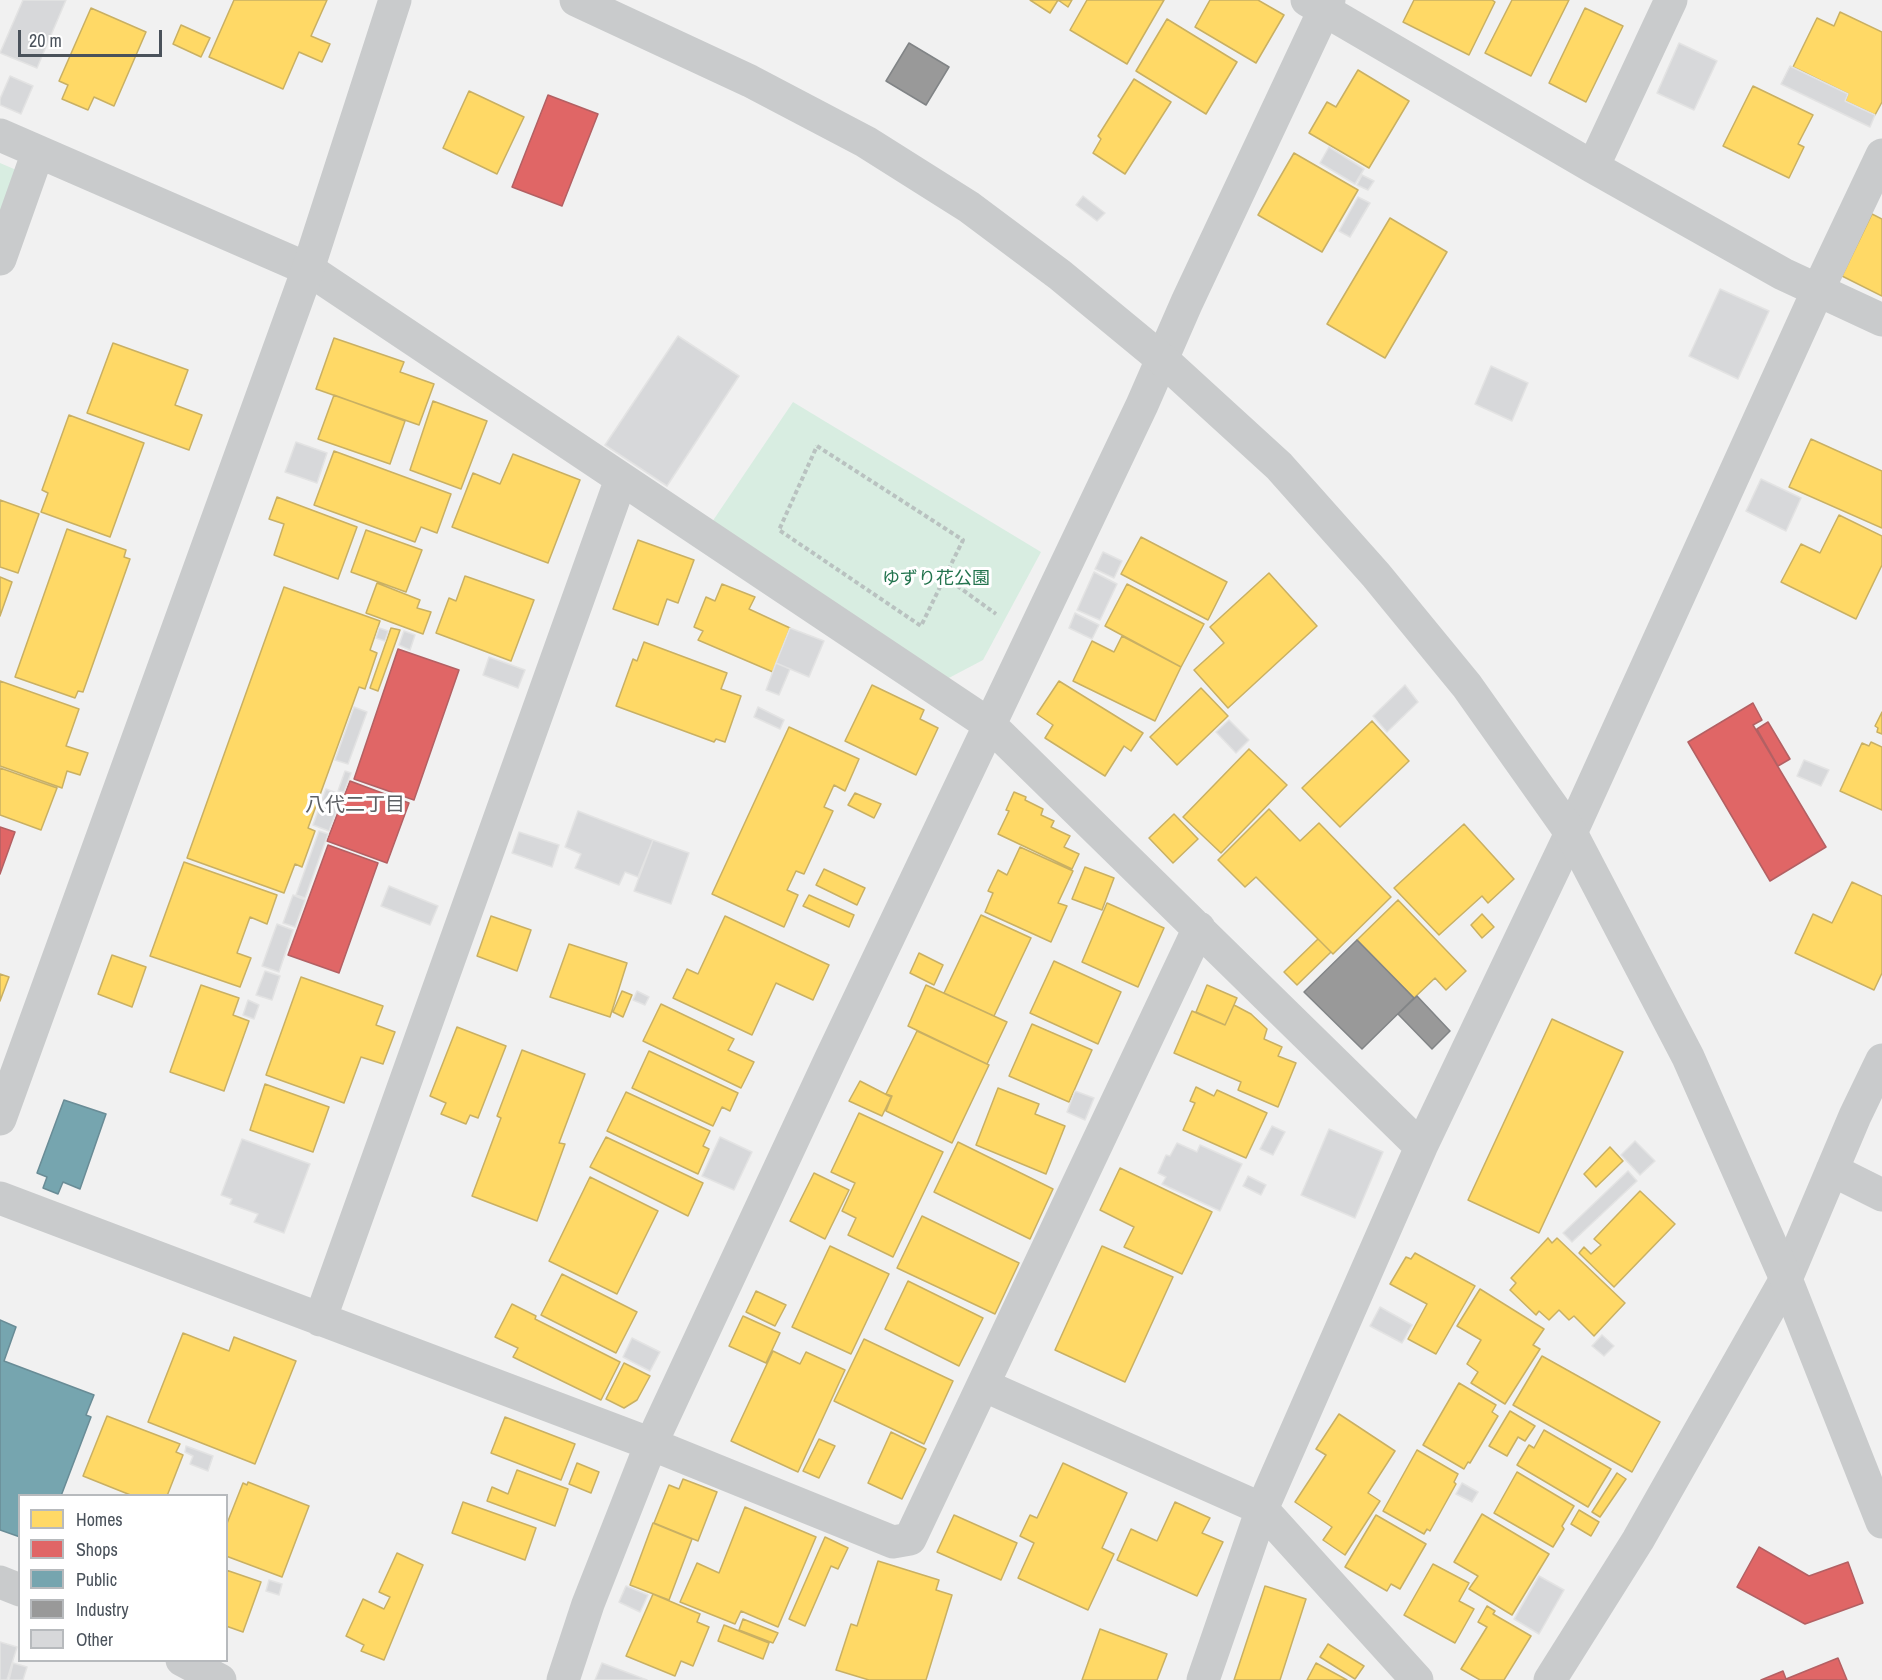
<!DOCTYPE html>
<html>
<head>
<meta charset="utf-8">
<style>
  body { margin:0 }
  #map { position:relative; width:1882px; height:1680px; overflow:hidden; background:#f1f1f1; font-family:"Archivo Narrow",sans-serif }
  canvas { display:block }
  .legend { position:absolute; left:18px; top:1494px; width:210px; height:168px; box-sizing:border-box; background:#fff; border:2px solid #b7babd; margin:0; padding:8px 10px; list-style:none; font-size:18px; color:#4a525b }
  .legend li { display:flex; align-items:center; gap:12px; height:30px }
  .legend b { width:30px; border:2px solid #b7babd }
  .scale { position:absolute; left:18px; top:30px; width:144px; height:27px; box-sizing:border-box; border:3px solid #4a525b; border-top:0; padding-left:8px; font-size:18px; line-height:21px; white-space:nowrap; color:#4a525b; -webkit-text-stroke:4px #fff; paint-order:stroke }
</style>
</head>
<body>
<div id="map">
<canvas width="1882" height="1680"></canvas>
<ul class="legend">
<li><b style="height:16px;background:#ffd966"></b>Homes</li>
<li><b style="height:16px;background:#e06666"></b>Shops</li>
<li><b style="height:16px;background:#76a5af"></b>Public</li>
<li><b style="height:16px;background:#999"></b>Industry</li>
<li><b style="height:16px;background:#d7d8da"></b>Other</li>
</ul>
<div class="scale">20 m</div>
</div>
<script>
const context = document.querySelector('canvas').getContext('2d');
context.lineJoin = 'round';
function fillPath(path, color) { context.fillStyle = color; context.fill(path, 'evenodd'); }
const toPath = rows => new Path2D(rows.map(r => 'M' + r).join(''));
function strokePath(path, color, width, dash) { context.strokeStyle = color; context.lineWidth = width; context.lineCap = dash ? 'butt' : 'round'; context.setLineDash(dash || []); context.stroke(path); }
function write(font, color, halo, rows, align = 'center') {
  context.font = font + ' "Archivo Narrow","Noto Sans JP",sans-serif'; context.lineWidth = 6; context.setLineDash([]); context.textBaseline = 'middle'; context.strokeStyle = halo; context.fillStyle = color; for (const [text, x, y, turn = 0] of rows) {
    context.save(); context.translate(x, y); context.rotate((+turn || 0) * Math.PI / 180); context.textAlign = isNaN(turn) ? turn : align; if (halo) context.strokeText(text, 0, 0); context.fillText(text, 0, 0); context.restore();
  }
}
fillPath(toPath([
  [0,163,21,172,0,231],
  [793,402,1041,552,983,660,945,680,712,522]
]), '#d8ede1');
const homes = toPath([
  [234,0,327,0,311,36,330,44,322,62,299,52,283,89,209,57,234,0],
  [1030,0,1072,0,1068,7,1058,0,1050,13,1030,0],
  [1087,0,1164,0,1127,64,1070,30,1087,0],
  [1210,0,1258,0,1284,15,1256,63,1195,27,1210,0],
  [1414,0,1492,0,1495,2,1469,55,1403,22,1414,0],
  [1512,0,1569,0,1531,76,1485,53,1512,0],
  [91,8,146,32,114,106,94,97,88,110,62,99,68,85,59,81,91,8],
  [1585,8,1623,26,1586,102,1549,83,1585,8],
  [1840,12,1882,32,1882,102,1875,115,1845,101,1848,94,1793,67,1817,18,1834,26,1840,12],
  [1167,19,1237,62,1206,114,1136,71,1167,19],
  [181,25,210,38,201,57,173,44,181,25],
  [1358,70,1409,101,1369,168,1309,133,1327,102,1336,107,1358,70],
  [1134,79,1171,102,1125,174,1093,153,1101,139,1098,136,1134,79],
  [1753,86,1813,115,1798,144,1804,147,1789,178,1723,146,1753,86],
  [469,91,524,117,497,174,443,148,469,91],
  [1294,153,1358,190,1322,252,1258,215,1294,153],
  [1872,214,1882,219,1882,296,1842,276,1872,214],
  [1390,218,1447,252,1385,358,1327,324,1390,218],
  [334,338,404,362,400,372,434,384,419,425,316,389,334,338],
  [113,343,188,370,175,405,202,415,189,450,87,413,113,343],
  [334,395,405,421,390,464,318,439,334,395],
  [433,401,487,421,461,489,410,470,433,401],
  [69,415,144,443,110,537,41,512,48,493,42,490,69,415],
  [1811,439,1882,471,1882,528,1789,487,1811,439],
  [334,451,451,494,437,533,421,527,415,542,314,505,334,451],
  [513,454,580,480,548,563,452,527,473,473,500,484,513,454],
  [277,497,357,527,338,579,274,555,284,524,269,519,277,497],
  [0,500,39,514,18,573,0,567,0,500],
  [1839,515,1882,536,1882,565,1856,619,1781,582,1801,544,1820,553,1839,515],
  [67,529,126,550,124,557,130,559,83,692,78,691,75,698,15,677,67,529],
  [366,530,422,550,406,592,351,572,366,530],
  [1141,537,1227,582,1208,620,1121,574,1141,537],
  [638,540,694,560,678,603,667,599,658,625,613,609,638,540],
  [1269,573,1317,626,1228,708,1194,670,1224,643,1210,627,1269,573],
  [465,576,534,600,511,661,436,633,449,598,456,601,465,576],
  [0,577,12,582,0,616,0,577],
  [377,583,420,600,417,608,431,612,423,634,366,613,377,583],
  [722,584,755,597,749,609,790,628,773,672,698,640,703,631,694,627,706,597,715,601,722,584],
  [1127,584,1204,624,1181,667,1105,626,1127,584],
  [284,587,380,621,370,650,377,653,365,689,359,687,308,828,315,831,302,867,295,864,284,893,187,858,284,587],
  [391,628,400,630,378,691,370,688,391,628],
  [1122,636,1181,667,1155,721,1073,681,1092,641,1114,652,1122,636],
  [644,642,727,673,721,689,741,696,725,742,716,739,714,742,616,706,633,659,637,661,644,642],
  [0,681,79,709,66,746,88,753,80,775,67,771,62,788,0,766,0,681],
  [1059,681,1143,733,1131,751,1124,746,1105,776,1045,738,1053,725,1037,714,1059,681],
  [872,685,924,710,920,719,938,728,916,775,845,741,872,685],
  [1201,688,1228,716,1177,765,1150,737,1201,688],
  [1882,712,1882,734,1877,732,1878,728,1875,726,1882,712],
  [1372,721,1409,761,1340,827,1302,788,1372,721],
  [789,727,859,759,845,791,834,785,824,807,833,811,804,874,796,871,787,890,798,895,784,927,712,894,789,727],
  [1871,742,1882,747,1882,810,1840,791,1862,743,1869,746,1871,742],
  [1249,749,1287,785,1221,853,1183,817,1249,749],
  [0,768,57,788,41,830,0,815,0,768],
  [1014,792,1026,797,1025,800,1043,809,1041,815,1054,821,1051,827,1070,836,1064,847,1079,854,1072,869,998,834,1009,811,1006,810,1014,792],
  [855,793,881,804,874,818,848,805,855,793],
  [1269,809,1300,841,1319,823,1391,897,1333,954,1256,877,1245,887,1218,860,1269,809],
  [1174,814,1198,839,1173,863,1149,838,1174,814],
  [1464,824,1514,879,1488,903,1482,896,1439,935,1394,888,1464,824],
  [1020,847,1073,871,1058,903,1067,906,1051,942,985,912,993,893,988,891,998,870,1007,875,1020,847],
  [184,862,277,895,267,924,250,917,237,953,251,958,240,987,150,956,184,862],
  [1085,867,1114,878,1102,910,1072,899,1085,867],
  [824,869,865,888,857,905,816,885,824,869],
  [1852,882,1882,896,1882,973,1874,990,1795,953,1813,914,1832,923,1852,882],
  [809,895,854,915,849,927,803,906,809,895],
  [1398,900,1466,971,1446,990,1435,978,1414,998,1357,940,1398,900],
  [1107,903,1164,928,1138,987,1082,962,1107,903],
  [1482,914,1494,927,1482,938,1471,925,1482,914],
  [981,915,1031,938,994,1016,944,993,981,915],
  [491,916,531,930,517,971,477,956,491,916],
  [725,916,829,965,813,1000,776,983,752,1035,673,998,687,969,698,974,725,916],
  [1318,939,1331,952,1297,985,1284,972,1318,939],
  [569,944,627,963,610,1017,550,997,569,944],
  [919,953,943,965,934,985,910,973,919,953],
  [112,955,146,967,132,1007,98,994,112,955],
  [1054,961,1121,992,1098,1044,1030,1013,1054,961],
  [0,974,9,977,0,1001,0,974],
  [301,977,383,1006,376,1025,395,1032,383,1064,361,1057,344,1103,266,1075,301,977],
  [201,985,239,998,233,1015,249,1021,224,1091,170,1072,201,985],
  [926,985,1007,1022,987,1064,908,1026,926,985],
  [1207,985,1237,998,1225,1025,1196,1012,1207,985],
  [622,991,632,995,623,1017,613,1012,622,991],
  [661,1004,734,1039,728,1050,754,1062,741,1088,643,1041,661,1004],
  [1234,1005,1251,1014,1267,1029,1264,1039,1282,1047,1278,1056,1296,1063,1278,1107,1238,1090,1241,1082,1174,1053,1192,1011,1225,1025,1234,1005],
  [1552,1019,1623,1052,1539,1233,1468,1200,1552,1019],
  [1032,1024,1092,1050,1069,1102,1009,1076,1032,1024],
  [457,1027,506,1046,478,1118,470,1115,466,1124,441,1114,446,1103,430,1096,457,1027],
  [917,1031,989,1065,952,1143,886,1111,892,1096,886,1094,917,1031],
  [522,1050,585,1074,559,1143,565,1144,537,1221,472,1196,501,1118,497,1116,522,1050],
  [649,1051,738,1093,730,1111,722,1107,713,1126,632,1088,649,1051],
  [860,1081,891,1097,882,1116,849,1101,860,1081],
  [265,1084,329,1107,313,1152,250,1130,265,1084],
  [1196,1087,1214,1096,1217,1090,1267,1113,1246,1158,1183,1130,1195,1103,1190,1101,1196,1087],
  [998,1088,1039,1104,1035,1114,1065,1126,1046,1174,976,1145,998,1088],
  [626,1092,710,1131,703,1146,709,1149,698,1174,607,1131,626,1092],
  [859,1113,943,1152,893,1257,848,1235,856,1218,842,1211,855,1183,831,1172,859,1113],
  [606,1137,703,1183,688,1216,590,1167,606,1137],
  [958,1142,1053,1189,1030,1239,934,1192,958,1142],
  [1610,1147,1623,1161,1596,1187,1584,1174,1610,1147],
  [1120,1168,1212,1212,1182,1274,1124,1247,1134,1227,1100,1210,1120,1168],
  [814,1173,849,1190,825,1239,790,1221,814,1173],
  [590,1177,658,1211,617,1294,549,1261,590,1177],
  [1640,1191,1675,1224,1614,1287,1579,1253,1584,1247,1591,1254,1601,1245,1594,1239,1640,1191],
  [922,1216,1019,1263,995,1314,897,1268,922,1216],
  [1548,1238,1552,1243,1557,1238,1625,1303,1594,1336,1574,1316,1569,1320,1559,1310,1549,1320,1539,1311,1536,1315,1510,1290,1516,1283,1511,1278,1548,1238],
  [830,1246,889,1274,851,1354,792,1327,830,1246],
  [1102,1246,1173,1277,1125,1382,1055,1350,1102,1246],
  [1415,1253,1475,1286,1436,1354,1408,1339,1427,1304,1390,1284,1406,1257,1411,1259,1415,1253],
  [562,1274,637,1312,616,1353,541,1315,562,1274],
  [908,1281,983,1318,959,1366,885,1329,908,1281],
  [1480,1289,1544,1329,1533,1345,1540,1349,1505,1404,1471,1383,1478,1372,1467,1364,1481,1340,1457,1326,1480,1289],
  [756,1291,786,1305,775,1326,746,1312,756,1291],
  [512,1304,536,1316,535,1319,620,1362,601,1400,513,1357,518,1348,495,1337,512,1304],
  [743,1316,780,1333,766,1363,729,1346,743,1316],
  [183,1333,229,1351,234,1337,296,1361,255,1464,148,1422,183,1333],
  [864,1339,953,1381,924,1444,834,1401,864,1339],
  [773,1351,800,1364,806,1352,845,1370,798,1472,731,1441,773,1351],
  [1542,1356,1660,1422,1632,1472,1513,1405,1542,1356],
  [624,1363,650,1376,637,1400,624,1408,606,1399,624,1363],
  [1459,1383,1496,1405,1492,1412,1498,1416,1470,1463,1468,1462,1464,1469,1423,1445,1459,1383],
  [1510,1411,1535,1426,1525,1441,1518,1437,1507,1456,1489,1446,1510,1411],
  [1339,1414,1395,1451,1368,1493,1380,1501,1345,1555,1323,1540,1332,1527,1295,1502,1326,1455,1316,1449,1339,1414],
  [107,1416,180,1444,176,1452,183,1455,167,1496,133,1496,83,1476,107,1416],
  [505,1417,575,1444,561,1480,491,1453,505,1417],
  [1544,1430,1611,1469,1588,1507,1517,1465,1529,1445,1534,1448,1544,1430],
  [891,1432,926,1449,902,1499,868,1483,891,1432],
  [819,1439,835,1446,819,1478,803,1471,819,1439],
  [1417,1450,1458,1474,1454,1482,1456,1484,1430,1531,1427,1529,1424,1534,1383,1511,1417,1450],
  [577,1463,599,1472,591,1493,569,1484,577,1463],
  [1063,1463,1127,1493,1102,1548,1114,1554,1088,1610,1018,1578,1034,1543,1020,1536,1030,1515,1037,1518,1063,1463],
  [517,1470,568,1489,555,1526,487,1501,492,1487,508,1494,517,1470],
  [1517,1472,1574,1506,1562,1526,1564,1529,1553,1547,1494,1513,1517,1472],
  [1617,1473,1626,1479,1600,1517,1592,1512,1617,1473],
  [683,1479,717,1492,698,1541,654,1523,669,1485,679,1489,683,1479],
  [248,1482,309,1506,282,1577,226,1556,226,1526,243,1483,247,1485,248,1482],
  [463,1502,536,1528,525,1560,452,1533,463,1502],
  [1175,1502,1210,1518,1202,1533,1223,1542,1197,1596,1117,1560,1131,1529,1157,1541,1175,1502],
  [745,1507,816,1537,778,1627,741,1611,735,1624,680,1602,697,1563,719,1573,745,1507],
  [1579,1510,1599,1522,1591,1536,1571,1524,1579,1510],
  [1482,1514,1549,1554,1512,1615,1469,1589,1478,1576,1454,1562,1482,1514],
  [954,1515,1017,1543,1001,1580,937,1552,954,1515],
  [1376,1515,1426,1544,1400,1589,1391,1584,1387,1591,1345,1567,1376,1515],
  [653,1523,692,1539,669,1600,630,1585,653,1523],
  [825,1537,848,1548,838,1569,831,1566,805,1626,789,1619,825,1537],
  [397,1553,423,1565,384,1660,361,1651,364,1645,346,1636,363,1599,384,1609,390,1597,379,1592,397,1553],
  [878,1561,939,1580,936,1590,952,1595,926,1680,869,1680,836,1670,851,1624,857,1626,878,1561],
  [1433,1564,1469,1583,1459,1601,1474,1609,1455,1643,1404,1615,1433,1564],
  [226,1570,261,1582,243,1632,226,1626,226,1570],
  [1265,1586,1306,1599,1280,1680,1234,1680,1265,1586],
  [653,1594,700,1614,697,1622,709,1627,693,1666,681,1661,675,1676,626,1656,653,1594],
  [1487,1606,1495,1611,1493,1614,1531,1636,1504,1680,1480,1680,1461,1669,1487,1627,1478,1622,1487,1606],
  [743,1619,778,1633,773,1643,739,1630,743,1619],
  [724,1625,769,1643,763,1659,718,1641,724,1625],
  [1100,1629,1167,1654,1157,1680,1082,1680,1100,1629],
  [1328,1644,1364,1666,1355,1679,1320,1657,1328,1644],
  [1316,1663,1347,1680,1307,1680,1316,1663]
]);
fillPath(homes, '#ffd966');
strokePath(homes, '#c9b063', 1.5);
const shops = toPath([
  [548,95,598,114,562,206,512,187,548,95],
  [398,649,459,670,414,800,354,779,398,649],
  [1753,703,1762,720,1753,725,1826,847,1770,881,1688,742,1753,703],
  [1768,722,1790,759,1778,766,1757,729,1768,722],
  [350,781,409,803,387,863,327,841,350,781],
  [0,827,15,832,0,874,0,827],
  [328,845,378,863,339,973,288,955,328,845],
  [1759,1547,1809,1576,1848,1562,1863,1603,1805,1624,1737,1587,1759,1547],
  [1838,1658,1847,1680,1761,1680,1783,1671,1786,1679,1838,1658]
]);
fillPath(shops, '#e06666');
strokePath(shops, '#b36063', 1.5);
const public = toPath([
  [64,1100,106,1114,80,1189,63,1182,58,1194,43,1188,47,1177,37,1173,64,1100],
  [0,1320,16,1327,4,1361,94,1395,86,1415,91,1417,61,1496,20,1496,20,1537,0,1530,0,1320]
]);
fillPath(public, '#76a5af');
strokePath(public, '#698c96', 1.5);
const industry = toPath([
  [909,43,949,67,926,105,886,81,909,43],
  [1357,940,1414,998,1362,1049,1304,992,1357,940],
  [1417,996,1450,1031,1432,1049,1398,1014,1417,996]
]);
fillPath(industry, '#999');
strokePath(industry, '#818486', 1.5);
const building = toPath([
  [23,0,66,0,37,68,0,53,23,0],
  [1679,43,1717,61,1694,110,1657,93,1679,43],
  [1790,66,1848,94,1845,101,1875,115,1870,127,1781,84,1790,66],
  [10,76,33,86,21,114,0,105,0,99,10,76],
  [1329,147,1364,169,1355,184,1320,163,1329,147],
  [1362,175,1374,181,1368,190,1357,185,1362,175],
  [1083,196,1105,213,1097,221,1076,205,1083,196],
  [1358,197,1370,203,1350,237,1339,231,1358,197],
  [1720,289,1769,311,1738,379,1689,356,1720,289],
  [678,336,739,376,667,486,605,445,678,336],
  [1491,366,1528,383,1512,421,1475,404,1491,366],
  [296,442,327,453,317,483,285,472,296,442],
  [1761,479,1801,498,1786,531,1746,511,1761,479],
  [1103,552,1122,561,1114,578,1095,569,1103,552],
  [1094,572,1117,584,1100,620,1077,610,1094,572],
  [1075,613,1099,625,1092,639,1069,628,1075,613],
  [379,628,388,631,385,641,376,638,379,628],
  [790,628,824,641,809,677,776,663,790,628],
  [404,631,415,635,410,650,399,645,404,631],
  [489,657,525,670,518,688,483,675,489,657],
  [776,663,790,669,779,695,766,690,776,663],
  [1405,685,1418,702,1387,732,1373,716,1405,685],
  [354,707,367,712,348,764,335,760,354,707],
  [758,707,784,720,780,729,754,717,758,707],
  [1229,720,1249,740,1236,753,1216,732,1229,720],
  [1804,760,1829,770,1821,786,1797,776,1804,760],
  [345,771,351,773,344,792,338,791,345,771],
  [326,789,342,795,329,831,313,825,326,789],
  [578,811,653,840,638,877,625,872,619,885,575,868,581,854,565,847,578,811],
  [319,831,328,834,305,898,296,895,319,831],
  [519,832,559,845,552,867,512,853,519,832],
  [653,840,689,853,671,904,634,891,653,840],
  [389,886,438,906,430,925,381,906,389,886],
  [293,895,305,900,295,927,283,923,293,895],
  [277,924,293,930,279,972,262,966,277,924],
  [265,971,280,976,272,1000,256,995,265,971],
  [637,991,649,997,645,1005,633,1000,637,991],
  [248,1000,259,1005,254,1019,243,1015,248,1000],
  [1075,1091,1094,1098,1085,1120,1067,1112,1075,1091],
  [1272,1126,1285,1132,1273,1155,1260,1149,1272,1126],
  [1329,1129,1383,1152,1355,1218,1301,1195,1329,1129],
  [720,1137,752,1152,734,1190,702,1176,720,1137],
  [242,1139,310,1164,284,1233,254,1222,258,1214,230,1204,232,1199,221,1195,242,1139],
  [1635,1141,1655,1161,1640,1175,1621,1155,1635,1141],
  [1177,1143,1197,1152,1200,1145,1242,1164,1220,1211,1162,1184,1166,1177,1158,1173,1166,1155,1170,1156,1177,1143],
  [1628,1171,1637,1181,1572,1242,1563,1233,1628,1171],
  [1248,1176,1266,1185,1261,1195,1243,1186,1248,1176],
  [1380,1307,1412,1325,1402,1343,1370,1326,1380,1307],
  [1602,1335,1614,1346,1604,1356,1592,1346,1602,1335],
  [632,1338,660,1352,650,1371,623,1357,632,1338],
  [186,1446,213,1456,208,1471,190,1464,193,1456,185,1452,186,1446],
  [1462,1483,1478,1492,1472,1502,1456,1494,1462,1483],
  [1539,1576,1564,1590,1539,1634,1514,1619,1539,1576],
  [269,1580,282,1584,279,1595,266,1591,269,1580],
  [626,1586,648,1595,640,1612,619,1602,626,1586],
  [0,1642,17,1647,7,1680,0,1680,0,1642],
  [13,1663,27,1667,23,1680,9,1680,13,1663],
  [602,1663,647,1680,595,1680,602,1663]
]);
fillPath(building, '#d7d8da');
strokePath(building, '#e3e3e3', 1.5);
strokePath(toPath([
  [817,446,963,540,921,626,779,530,817,446],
  [945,577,996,614]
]), '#b9c2c0', 4, [4.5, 3]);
strokePath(toPath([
  [1307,0,1593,167,1783,274,1882,320],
  [0,135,308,269,990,725,1421,1147],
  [1593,167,1671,0],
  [0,259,38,152],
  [1832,1170,1882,1195],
  [0,1198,651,1444,893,1542,910,1539,1199,928],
  [320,1320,621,479],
  [983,1385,1262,1509,1417,1680],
  [563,1680,588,1604,651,1444,831,1058,1142,405,1187,302,1329,0],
  [1203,1680,1262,1509,1421,1147,1571,833,1818,290,1882,155],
  [1550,1680,1638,1540,1786,1279,1855,1116,1882,1060]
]), '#c9cbcc', 33);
strokePath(toPath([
  [576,0,750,81,866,142,969,207,1060,275,1163,360,1279,466,1376,575,1467,686,1571,833,1688,1057,1786,1279,1882,1522],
  [0,1119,308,269,395,0],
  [0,1582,20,1590],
  [182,1660,220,1680]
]), '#c9cbcc', 33);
write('18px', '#23744e', '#fff', [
  ["ゆずり花公園",936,579]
]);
write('20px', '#5d6064', '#fff', [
  ["八代二丁目",355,806]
]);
</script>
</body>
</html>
